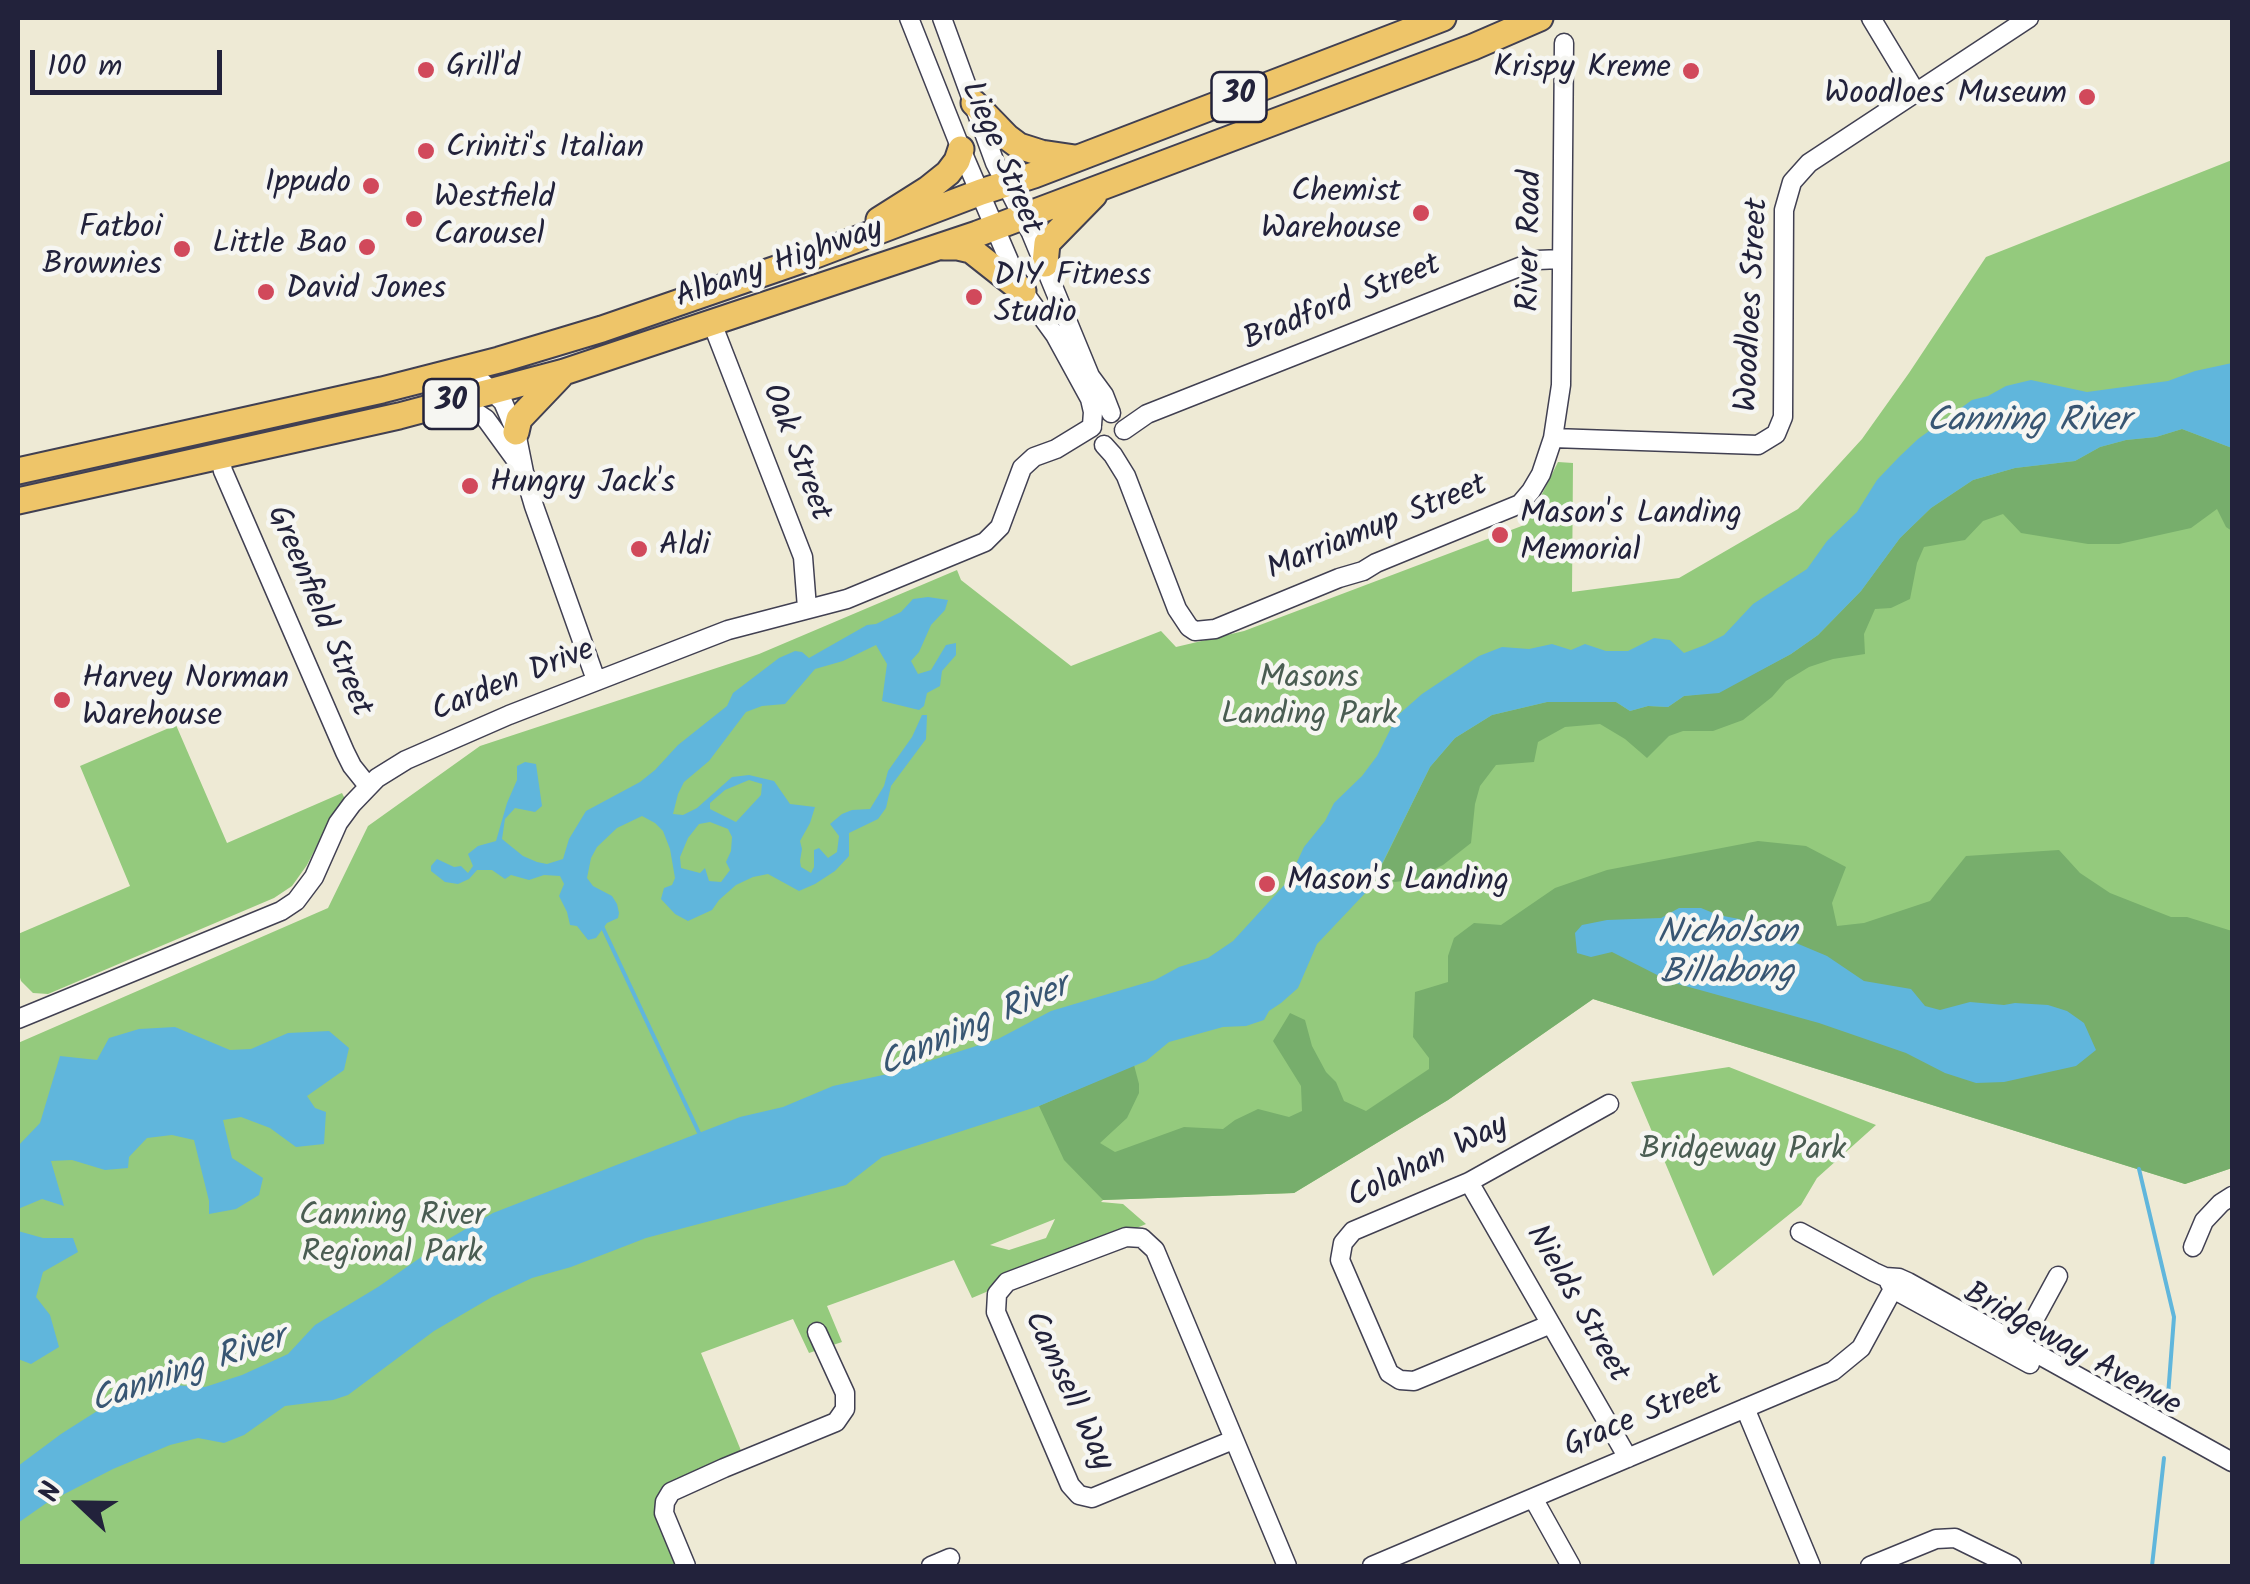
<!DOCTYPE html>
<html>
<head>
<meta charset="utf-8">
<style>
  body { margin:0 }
  #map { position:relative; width:2250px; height:1584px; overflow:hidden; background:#eeead5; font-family:Kalam,sans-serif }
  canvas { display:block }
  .frame { position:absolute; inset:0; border:20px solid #22223b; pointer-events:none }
  .north { position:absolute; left:30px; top:1454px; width:100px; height:100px; -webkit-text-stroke:8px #f6f6f2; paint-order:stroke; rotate:292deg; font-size:28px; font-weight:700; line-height:40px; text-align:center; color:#22223b }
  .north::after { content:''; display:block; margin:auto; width:35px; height:45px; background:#22223b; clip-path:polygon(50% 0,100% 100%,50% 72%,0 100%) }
  .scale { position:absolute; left:30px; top:50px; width:192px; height:45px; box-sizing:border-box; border:5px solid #22223b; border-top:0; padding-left:12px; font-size:30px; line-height:35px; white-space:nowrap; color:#22223b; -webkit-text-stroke:8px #f6f6f2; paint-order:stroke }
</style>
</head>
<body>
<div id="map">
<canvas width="2250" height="1584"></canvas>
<div class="frame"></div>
<div class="north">N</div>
<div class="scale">100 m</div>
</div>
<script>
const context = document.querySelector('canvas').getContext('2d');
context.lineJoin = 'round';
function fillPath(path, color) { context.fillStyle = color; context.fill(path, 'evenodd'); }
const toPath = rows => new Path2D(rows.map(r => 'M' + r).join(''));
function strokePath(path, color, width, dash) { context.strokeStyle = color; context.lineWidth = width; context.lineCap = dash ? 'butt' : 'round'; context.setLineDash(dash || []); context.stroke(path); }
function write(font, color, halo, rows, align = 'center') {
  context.font = font + ' Kalam,sans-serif'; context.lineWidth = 9; context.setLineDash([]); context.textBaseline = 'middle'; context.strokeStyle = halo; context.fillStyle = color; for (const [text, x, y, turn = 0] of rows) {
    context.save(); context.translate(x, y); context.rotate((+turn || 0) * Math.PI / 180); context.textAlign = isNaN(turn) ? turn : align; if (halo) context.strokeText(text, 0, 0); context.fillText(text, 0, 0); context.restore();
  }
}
fillPath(toPath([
  [2232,160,2232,1168,2185,1184,1593,999,1448,1100,1294,1193,1103,1200,1101,1202,1123,1204,1146,1224,972,1298,954,1260,827,1306,842,1342,809,1353,793,1319,701,1353,742,1453,661,1501,687,1566,18,1566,18,1043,328,908,368,826,480,746,759,654,957,570,961,580,1071,666,1161,631,1176,647,1244,631,1527,524,1558,462,1573,463,1572,592,1679,578,1798,509,1862,439,1909,373,1986,257],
  [1055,1219,1046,1238,1009,1250,990,1245],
  [176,725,227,843,342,793,345,799,333,814,307,865,292,886,274,898,48,994,33,993,21,981,18,971,18,934,130,886,80,766],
  [1729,1067,1876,1125,1817,1178,1801,1205,1713,1276,1631,1082]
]), '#94ca7d');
fillPath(toPath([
  [2182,429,2232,448,2232,531,2226,527,2217,509,2191,528,2119,544,2088,544,2021,533,2003,514,1983,521,1965,540,1924,547,1917,563,1910,599,1891,608,1875,609,1864,634,1865,654,1833,659,1809,667,1786,681,1772,697,1743,720,1713,731,1683,731,1669,736,1647,758,1625,739,1600,724,1565,727,1538,742,1534,762,1496,765,1480,786,1475,804,1471,843,1443,865,1413,880,1394,882,1378,873,1430,767,1455,738,1492,715,1547,702,1616,702,1630,711,1648,706,1668,707,1684,696,1719,692,1791,654,1818,635,1861,591,1900,538,1931,508,1973,480,2015,468,2075,461,2100,447,2126,440,2156,437],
  [1758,841,1806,846,1846,867,1832,903,1837,926,1864,923,1930,901,1966,856,2059,850,2080,873,2110,893,2171,917,2187,917,2232,931,2232,1168,2185,1184,1593,999,1448,1100,1294,1193,1103,1200,1064,1160,1039,1106,1134,1065,1139,1084,1139,1093,1127,1118,1100,1143,1115,1152,1184,1127,1223,1129,1235,1120,1258,1109,1289,1117,1302,1111,1301,1086,1273,1041,1290,1013,1305,1020,1312,1046,1326,1072,1336,1082,1344,1101,1366,1111,1429,1069,1429,1058,1413,1037,1415,992,1448,982,1448,956,1454,938,1474,923,1501,925,1555,888,1607,870]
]), '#77ae6c');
fillPath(toPath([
  [2232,363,2232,448,2182,429,2156,437,2126,440,2100,447,2075,461,2015,468,1973,480,1931,508,1900,538,1861,591,1818,635,1791,654,1719,693,1684,696,1668,707,1648,706,1630,711,1616,702,1547,702,1492,715,1455,738,1430,767,1370,888,1317,944,1298,988,1281,1003,1269,1011,1264,1020,1246,1026,1223,1027,1169,1042,1146,1061,1039,1106,882,1157,846,1185,646,1238,571,1267,532,1278,492,1297,434,1331,348,1395,333,1400,285,1406,244,1435,224,1443,198,1438,170,1445,113,1469,45,1504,18,1523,18,1466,61,1434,116,1399,156,1384,205,1387,242,1375,288,1354,315,1325,378,1287,440,1244,493,1213,740,1117,783,1107,833,1086,892,1073,998,1039,1051,1011,1155,980,1179,967,1208,958,1233,941,1288,881,1304,847,1325,821,1334,803,1362,776,1377,756,1397,716,1422,694,1479,656,1502,647,1529,649,1552,644,1571,650,1585,644,1606,651,1628,651,1654,638,1670,640,1684,653,1705,645,1724,635,1753,604,1807,569,1827,541,1857,512,1877,480,1899,457,1918,439,1972,400,1988,396,2006,386,2031,380,2087,392,2168,381,2195,371],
  [928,597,948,600,945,610,931,625,919,652,911,661,918,674,931,670,946,645,956,643,956,655,942,671,940,686,927,693,924,706,919,710,882,701,887,664,876,645,843,661,815,669,785,704,762,706,746,712,709,761,684,782,678,794,673,814,683,815,697,808,732,777,749,775,774,781,790,804,815,807,810,823,800,841,802,849,800,861,801,867,811,873,814,867,814,850,819,848,828,858,837,852,839,836,830,824,842,814,852,810,870,809,884,786,888,771,912,737,922,715,927,715,926,739,891,786,886,808,878,819,849,833,849,856,835,871,815,884,799,891,768,874,753,877,736,885,719,900,712,910,688,921,675,914,661,899,664,888,672,885,675,878,670,849,663,831,655,823,642,816,617,828,597,847,591,858,587,878,593,886,612,896,617,904,619,913,618,918,607,923,596,938,588,940,577,926,570,925,567,912,559,896,564,884,560,876,544,875,529,880,511,875,505,879,492,870,477,870,469,879,458,884,445,882,431,871,431,866,437,859,454,867,461,866,468,873,473,866,468,854,478,846,496,841,507,803,517,780,517,766,525,762,536,764,542,806,535,812,515,808,505,819,502,839,523,856,537,862,547,864,563,859,569,839,586,811,640,782,655,770,678,745,727,706,733,693,779,658,795,651,802,652,809,658,867,625,876,624,901,612,913,599],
  [749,780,762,784,761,795,736,822,710,809,710,803,725,790],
  [710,822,728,829,732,837,731,851,726,862,730,870,721,882,709,881,705,868,700,873,681,868,680,857,688,838,699,824],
  [1679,908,1701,908,1718,915,1739,919,1827,956,1864,981,1911,989,1925,1006,1940,1010,1970,1002,2004,1005,2015,1003,2048,1005,2067,1011,2084,1023,2096,1050,2076,1066,2004,1082,1976,1083,1945,1073,1906,1053,1819,1023,1671,982,1612,952,1591,957,1577,953,1575,933,1582,925,1607,920,1661,918],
  [175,1027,230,1050,251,1049,288,1033,329,1031,349,1048,344,1070,307,1096,315,1108,326,1112,324,1144,296,1147,270,1128,241,1117,223,1120,232,1158,263,1178,259,1195,236,1209,209,1214,209,1201,194,1140,172,1135,147,1138,129,1157,128,1168,105,1170,72,1160,51,1161,64,1206,42,1199,18,1209,18,1146,40,1123,60,1056,97,1060,109,1038,139,1029],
  [18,1231,43,1238,73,1238,78,1252,43,1272,36,1297,50,1315,59,1347,31,1364,18,1359]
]), '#60b6dc');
strokePath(toPath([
  [602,926,700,1135],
  [2139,1169,2174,1317,2167,1409],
  [2152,1566,2164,1458]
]), '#60b6dc', 4);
const minor = toPath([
  [909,18,961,149,1016,277,1023,291,1055,335,1090,399,1093,412,1092,425],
  [942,18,995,163,1031,233,1090,376,1104,395,1111,413],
  [1871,18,1915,91],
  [712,323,803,557,807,608],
  [452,375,474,378,482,382,503,402,516,432,524,472,534,506,596,680],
  [451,404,474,411,486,419,518,463],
  [1124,430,1147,414,1537,260,1562,259],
  [1553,438,1758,445,1776,434,1783,417,1784,210,1792,182,1809,163,2029,18],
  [1104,445,1113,455,1126,476,1177,609,1189,627,1195,631,1215,629,1339,578,1363,571,1376,563,1520,504,1531,491,1541,474,1553,438,1561,385,1564,43],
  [220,457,223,471,345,752,352,766,368,786],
  [18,1019,281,911,296,901,314,877,338,823,352,804,377,778,406,760,509,715,728,630,847,599,985,542,1000,527,1022,468,1034,457,1056,449,1092,427],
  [1469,1182,1628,1458],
  [1800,1232,1874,1272,1885,1277,1899,1278,1908,1282,2232,1462],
  [2193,1247,2204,1221,2221,1203,2232,1196],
  [1889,1282,1893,1289,2030,1364],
  [1551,1324,1414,1381,1400,1380,1389,1373,1340,1260,1343,1243,1353,1231,1469,1182,1609,1104],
  [2015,1355,2058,1276],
  [1745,1408,1811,1566],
  [1233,1440,1092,1498,1079,1495,1070,1485,996,1312,997,1294,1007,1282,1126,1237,1142,1238,1155,1250,1287,1566],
  [1533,1498,1571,1566],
  [686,1566,664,1513,665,1502,671,1492,724,1468,836,1422,845,1409,845,1393,817,1332],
  [931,1566,950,1558],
  [1372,1566,1833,1371,1861,1348,1899,1278],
  [1870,1566,1936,1539,1955,1538,2012,1566]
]);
const highway = toPath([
  [974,103,1007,137,1019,146,1041,153,1075,158],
  [879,220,928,189,948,173,957,161,961,149],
  [944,247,958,247,971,250,1023,291],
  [1045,264,1047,243,1094,195],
  [516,432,519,419,560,376],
  [18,471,382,390,499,360,602,329,805,259,981,192,1034,175,1443,18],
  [18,501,399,416,564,372,977,234,1473,47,1540,18]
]);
strokePath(minor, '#414052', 21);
strokePath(highway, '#414052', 29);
strokePath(minor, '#fff', 18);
strokePath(highway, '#eec569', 25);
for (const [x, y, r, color] of [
  [426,70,10,"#d1495b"],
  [1691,71,10,"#d1495b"],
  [2087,97,10,"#d1495b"],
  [426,151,10,"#d1495b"],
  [371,186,10,"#d1495b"],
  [1421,213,10,"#d1495b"],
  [414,219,10,"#d1495b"],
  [367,247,10,"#d1495b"],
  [182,249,10,"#d1495b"],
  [266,292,10,"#d1495b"],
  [974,297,10,"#d1495b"],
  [470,486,10,"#d1495b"],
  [1500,535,10,"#d1495b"],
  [639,549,10,"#d1495b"],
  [62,700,10,"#d1495b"],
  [1267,884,10,"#d1495b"]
]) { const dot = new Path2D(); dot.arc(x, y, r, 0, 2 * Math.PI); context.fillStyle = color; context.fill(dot); strokePath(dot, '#f6f6f2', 4); }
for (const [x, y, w] of [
  [1239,97,55],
  [451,404,55]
]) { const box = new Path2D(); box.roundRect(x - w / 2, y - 25, w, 50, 8); context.fillStyle = '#f6f6f2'; context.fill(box); strokePath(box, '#22223b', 2.5); }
write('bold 30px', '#22223b', null, [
  ["30",1239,97],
  ["30",451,404]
]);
write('32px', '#22223b', '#f6f6f2', [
  ["Grill'd",446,70],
  ["Krispy Kreme",1671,71,"right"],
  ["Woodloes Museum",2067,97,"right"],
  ["Criniti's Italian",446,151],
  ["Ippudo",351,186,"right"],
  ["Chemist",1401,195,"right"],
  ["Warehouse",1401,232,"right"],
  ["Westfield",434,201],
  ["Carousel",434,238],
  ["Fatboi",162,231,"right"],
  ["Brownies",162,268,"right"],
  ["Little Bao",347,247,"right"],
  ["DIY Fitness",994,279],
  ["Studio",994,316],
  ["David Jones",286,292],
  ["Hungry Jack's",490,486],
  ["Mason's Landing",1520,517],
  ["Memorial",1520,554],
  ["Aldi",659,549],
  ["Harvey Norman",82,682],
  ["Warehouse",82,719],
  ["Mason's Landing",1287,884]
], 'left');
write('32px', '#22223b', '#f6f6f2', [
  ["Liege Street",999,159,67],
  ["River Road",1533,241,-89],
  ["Albany Highway",780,266,-19],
  ["Bradford Street",1343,305,-22],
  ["Woodloes Street",1755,305,-87],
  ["Oak Street",794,453,69],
  ["Marriamup Street",1378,530,-22],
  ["Greenfield Street",317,612,67],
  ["Carden Drive",514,683,-22],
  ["Colahan Way",1429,1164,-26],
  ["Nields Street",1575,1305,60],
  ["Bridgeway Avenue",2071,1352,29],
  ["Camsell Way",1066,1392,65],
  ["Grace Street",1644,1418,-23]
]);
write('32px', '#4a5d52', '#f6f6f2', [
  ["Masons",1309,681],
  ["Landing Park",1309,718],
  ["Bridgeway Park",1743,1153],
  ["Canning River",392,1219],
  ["Regional Park",392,1256]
]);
write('italic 35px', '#385673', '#f6f6f2', [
  ["Canning River",2028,424],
  ["Nicholson",1727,936],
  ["Billabong",1727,976],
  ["Canning River",975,1029,-24],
  ["Canning River",189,1373,-19]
]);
</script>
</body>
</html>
